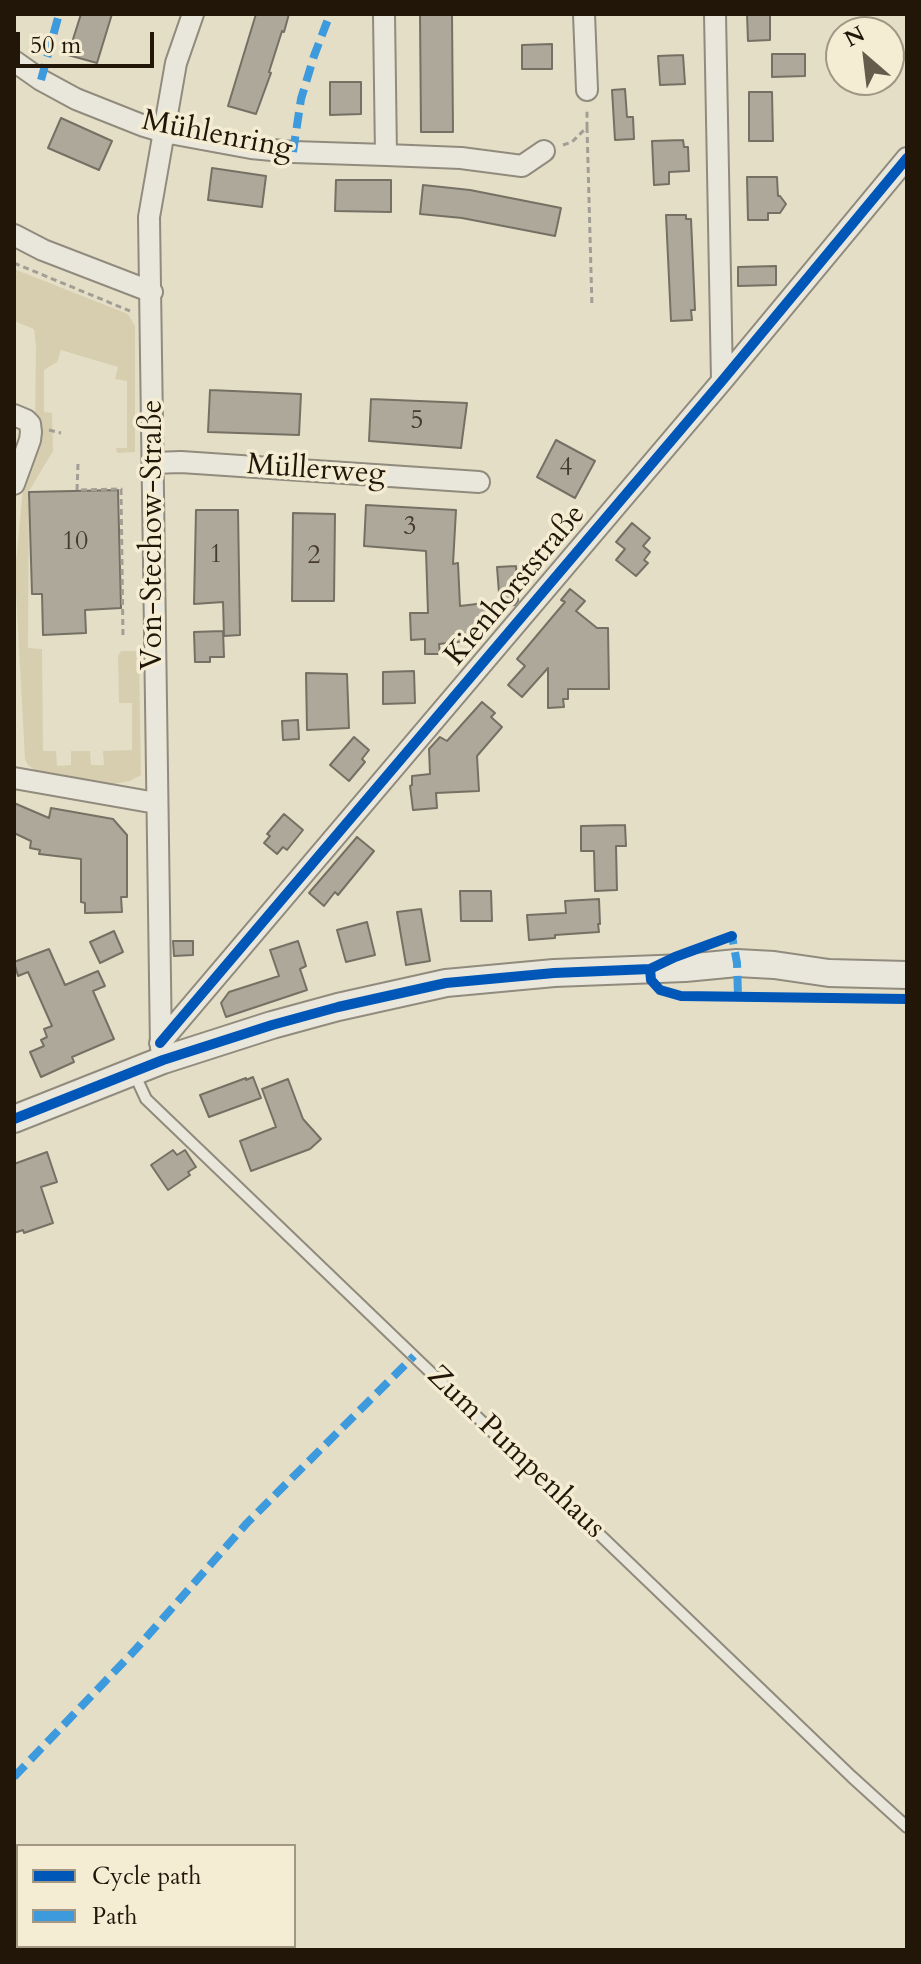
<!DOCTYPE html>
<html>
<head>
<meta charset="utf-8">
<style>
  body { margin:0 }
  #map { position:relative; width:921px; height:1964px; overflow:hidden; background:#e4dec7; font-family:Cardo,serif }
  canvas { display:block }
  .frame { position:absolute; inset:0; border:16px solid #221609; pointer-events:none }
  .legend { position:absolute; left:16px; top:1844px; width:280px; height:104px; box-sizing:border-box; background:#f5edd3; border:2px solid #a19782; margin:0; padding:10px 14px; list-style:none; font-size:24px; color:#221609 }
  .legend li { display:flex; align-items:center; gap:16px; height:40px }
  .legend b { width:40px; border:2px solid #a19782 }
  .north { position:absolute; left:825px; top:16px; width:80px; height:80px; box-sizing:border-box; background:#f5edd3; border:2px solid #a19782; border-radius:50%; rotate:332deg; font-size:22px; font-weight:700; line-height:32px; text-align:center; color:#221609 }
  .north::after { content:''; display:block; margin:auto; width:28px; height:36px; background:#665c4c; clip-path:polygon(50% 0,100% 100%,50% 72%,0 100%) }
  .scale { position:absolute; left:16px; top:32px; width:138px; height:36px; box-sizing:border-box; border:4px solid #221609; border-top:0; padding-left:10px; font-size:24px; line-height:28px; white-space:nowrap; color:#221609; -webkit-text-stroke:6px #f5edd3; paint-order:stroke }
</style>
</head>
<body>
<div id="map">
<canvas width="921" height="1964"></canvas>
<div class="frame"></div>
<ul class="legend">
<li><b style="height:10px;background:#0057b8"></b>Cycle path</li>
<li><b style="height:10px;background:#3c9add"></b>Path</li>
</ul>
<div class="north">N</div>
<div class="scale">50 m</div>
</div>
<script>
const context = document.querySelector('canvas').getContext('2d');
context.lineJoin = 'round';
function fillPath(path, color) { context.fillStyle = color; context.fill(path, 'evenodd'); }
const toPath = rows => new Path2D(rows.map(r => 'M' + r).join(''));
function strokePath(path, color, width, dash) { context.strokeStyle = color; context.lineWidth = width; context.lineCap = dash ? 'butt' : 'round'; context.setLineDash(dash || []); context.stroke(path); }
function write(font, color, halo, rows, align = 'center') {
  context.font = font + ' Cardo,serif'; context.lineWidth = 7; context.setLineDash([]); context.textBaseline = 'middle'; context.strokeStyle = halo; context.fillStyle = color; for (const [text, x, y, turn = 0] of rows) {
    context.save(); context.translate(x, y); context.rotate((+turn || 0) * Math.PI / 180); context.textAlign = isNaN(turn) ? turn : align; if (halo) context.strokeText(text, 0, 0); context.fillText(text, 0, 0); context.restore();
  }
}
fillPath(toPath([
  [14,269,128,314,135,326,135,452,117,453,116,448,127,448,127,381,115,379,118,367,61,350,57,362,44,370,44,412,52,413,53,451,29,491,28,648,42,649,43,751,56,751,57,766,71,765,71,751,90,751,91,765,104,765,103,751,132,750,132,703,119,703,118,656,121,651,135,651,139,656,141,775,130,781,113,784,36,771,28,765,25,759,15,573,23,488,35,430,36,346,34,329,14,321]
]), '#d7ceb0');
const building = toPath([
  [81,14,112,14,97,63,68,55,81,14],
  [256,14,289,14,284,32,282,31,269,72,271,73,256,114,228,106,256,14],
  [420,14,452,14,453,132,421,132,420,14],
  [747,14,770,14,770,40,748,41,747,14],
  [552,44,552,69,522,69,522,45,552,44],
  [772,54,805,54,805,76,772,77,772,54],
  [683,55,685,84,660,85,658,56,683,55],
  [330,82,361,82,361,114,330,115,330,82],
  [625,89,627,117,633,117,634,139,615,140,612,90,625,89],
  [749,92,772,92,773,141,749,141,749,92],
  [61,118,112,141,99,170,48,148,61,118],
  [683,140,684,147,688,147,689,171,669,172,669,184,654,185,652,141,683,140],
  [212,168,266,176,262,207,208,200,212,168],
  [747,177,777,177,778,196,780,196,786,204,780,213,768,213,768,220,748,220,747,177],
  [336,180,391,180,391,212,335,211,336,180],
  [423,185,470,190,561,208,555,236,462,218,420,214,423,185],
  [666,215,686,215,686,219,691,219,695,310,691,310,692,320,671,321,666,215],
  [776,266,776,285,738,286,738,267,776,266],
  [210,390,301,394,299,435,208,432,210,390],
  [371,399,467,403,461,448,369,441,371,399],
  [556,440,595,461,575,498,537,477,556,440],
  [118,490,121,608,85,610,86,633,43,635,42,594,32,594,29,492,118,490],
  [366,505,456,510,453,564,458,563,460,606,485,603,486,628,482,628,484,639,439,644,440,654,425,654,425,639,411,640,410,613,428,613,426,551,364,546,366,505],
  [196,510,238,510,240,635,224,636,223,602,194,604,196,510],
  [293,513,335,514,334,601,292,601,293,513],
  [632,523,650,538,643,546,650,552,644,560,648,563,636,576,616,560,625,549,616,542,632,523],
  [516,566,518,601,515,605,500,606,497,567,516,566],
  [570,589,585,601,576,611,597,628,608,628,609,689,568,689,568,699,563,699,564,707,548,708,548,668,522,697,508,685,525,666,517,659,565,602,561,600,570,589],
  [223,631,224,657,210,657,210,662,195,662,194,632,223,631],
  [414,671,415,703,383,704,383,672,414,671],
  [306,673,347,674,349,728,307,730,306,673],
  [482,702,495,713,491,717,502,727,477,756,479,791,436,793,437,808,413,810,410,786,412,785,412,776,430,774,429,749,440,737,447,741,482,702],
  [298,720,299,739,283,740,282,721,298,720],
  [354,737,369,750,362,759,365,762,349,781,330,765,354,737],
  [14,803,49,818,51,808,113,819,127,835,127,897,121,897,122,912,85,913,85,903,81,902,81,859,39,854,40,850,30,848,31,841,14,833,14,803],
  [284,814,303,830,287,850,283,847,277,854,264,843,270,836,267,834,284,814],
  [625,825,626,846,616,846,617,890,595,891,594,851,581,851,581,826,625,825],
  [357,837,374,851,338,895,335,892,324,906,309,893,357,837],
  [460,891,491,891,492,921,461,921,460,891],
  [599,899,600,924,598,924,599,932,555,935,555,938,529,940,527,915,566,913,565,901,599,899],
  [421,909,430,961,406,965,397,912,421,909],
  [367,922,375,955,346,962,337,930,367,922],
  [114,931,123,952,100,963,90,942,114,931],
  [173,941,193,941,193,955,174,956,173,941],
  [298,941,306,966,300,969,307,990,226,1017,221,1003,229,992,279,976,270,950,298,941],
  [49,949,65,985,98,971,105,986,93,991,114,1039,72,1057,74,1062,41,1077,30,1052,44,1046,41,1040,47,1037,44,1029,52,1026,28,972,18,976,14,962,49,949],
  [253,1077,261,1098,209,1117,200,1095,246,1078,246,1080,253,1077],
  [288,1079,303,1119,321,1139,310,1149,251,1171,240,1141,276,1127,262,1089,288,1079],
  [173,1150,177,1155,185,1150,196,1167,188,1172,190,1175,168,1190,151,1165,173,1150],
  [47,1152,57,1182,41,1187,53,1223,24,1233,23,1230,14,1233,14,1164,47,1152]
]);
fillPath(building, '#ada899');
strokePath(building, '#757063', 2);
const service = toPath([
  [134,1073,146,1099,852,1777,907,1827]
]);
const minor = toPath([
  [584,14,587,90],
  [715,14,722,381],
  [14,61,41,80,76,99,144,126,164,132,251,148,293,152,386,155,384,14],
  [386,155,461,158,522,166,544,151],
  [14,235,43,250,152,292],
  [14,415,26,420,30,424,31,432,30,440,14,484],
  [153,463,181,462,479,482],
  [14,778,156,803],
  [160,1043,722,381,907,158],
  [161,1048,149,217,176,63,193,14]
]);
const tertiary = toPath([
  [14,1119,163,1060,272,1025,338,1007,446,983,554,973,685,968,737,963,774,965,829,973,907,975]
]);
strokePath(service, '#908b7d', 14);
strokePath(minor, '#908b7d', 24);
strokePath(tertiary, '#908b7d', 30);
strokePath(toPath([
  [587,127,592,307],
  [563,145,572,142,587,127,587,109],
  [14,263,130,311],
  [49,430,61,433],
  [78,464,77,490,121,489,123,638]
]), '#a39e95', 3, [6, 4]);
strokePath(service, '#e9e6db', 10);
strokePath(minor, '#e9e6db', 20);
strokePath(tertiary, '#e9e6db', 26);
strokePath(toPath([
  [41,80,59,14],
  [293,152,301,99,314,56,330,14],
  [725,939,732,936,737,963,738,996],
  [14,1777,136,1649,247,1523,414,1356]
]), '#3c9add', 8, [16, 8]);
strokePath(toPath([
  [650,969,651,980,660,990,681,996,907,999],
  [160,1043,722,381,907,158],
  [14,1119,163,1060,272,1025,338,1007,446,983,554,973,650,969,675,957,732,936]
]), '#0057b8', 10);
write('26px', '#453a2d', null, [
  ["5",417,422],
  ["4",566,469],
  ["3",410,528],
  ["10",75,543],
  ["1",216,556],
  ["2",314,557]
]);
write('30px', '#221609', '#f5edd3', [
  ["Mühlenring",217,136,11],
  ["Müllerweg",316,471,4],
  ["Von-Stechow-Straße",154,535,-90],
  ["Kienhorststraße",516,586,-50],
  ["Zum Pumpenhaus",515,1453,44]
]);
</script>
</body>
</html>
